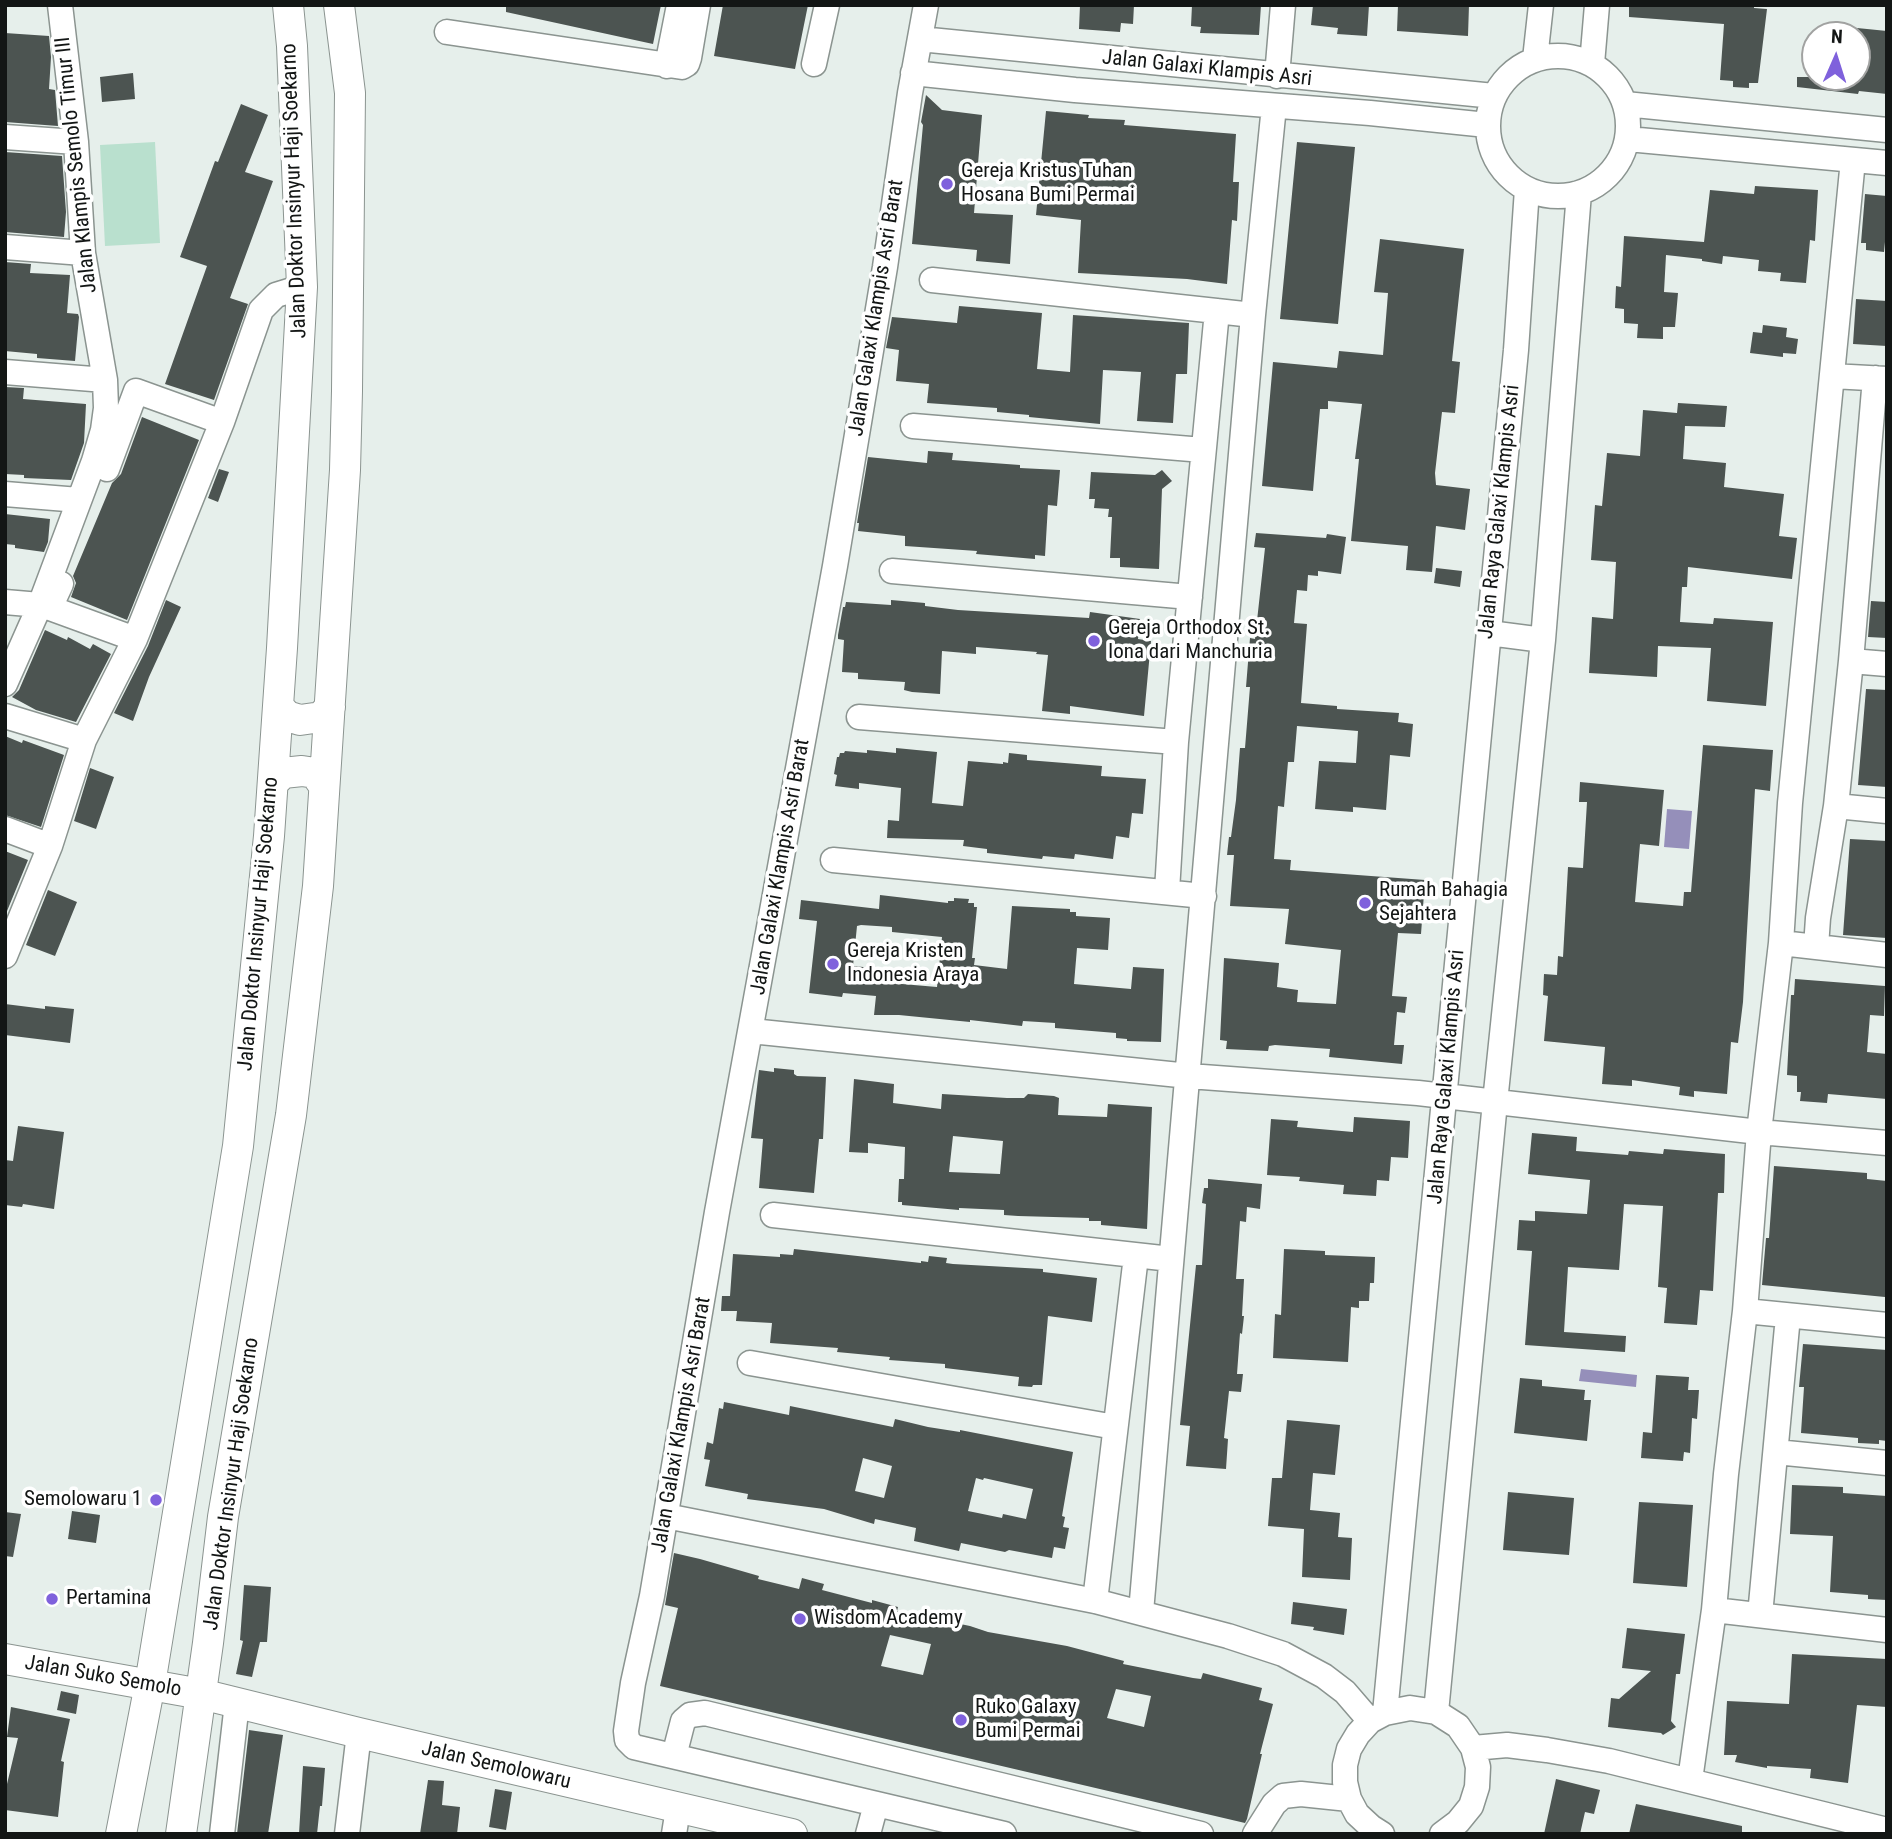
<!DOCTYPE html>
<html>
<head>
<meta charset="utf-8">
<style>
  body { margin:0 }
  #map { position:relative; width:1892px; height:1839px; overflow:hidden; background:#e6efeb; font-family:"Roboto Condensed",sans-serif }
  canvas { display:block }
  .frame { position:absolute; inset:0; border:7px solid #131615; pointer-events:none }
  .north { position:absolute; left:1801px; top:21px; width:70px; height:70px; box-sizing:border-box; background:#fff; border:2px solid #a1a2a1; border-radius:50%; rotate:3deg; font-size:19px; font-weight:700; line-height:28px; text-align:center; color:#131615 }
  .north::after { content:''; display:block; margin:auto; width:24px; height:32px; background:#7f61dc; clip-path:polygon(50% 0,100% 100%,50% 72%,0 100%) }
</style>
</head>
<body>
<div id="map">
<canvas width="1892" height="1839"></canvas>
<div class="frame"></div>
<div class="north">N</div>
</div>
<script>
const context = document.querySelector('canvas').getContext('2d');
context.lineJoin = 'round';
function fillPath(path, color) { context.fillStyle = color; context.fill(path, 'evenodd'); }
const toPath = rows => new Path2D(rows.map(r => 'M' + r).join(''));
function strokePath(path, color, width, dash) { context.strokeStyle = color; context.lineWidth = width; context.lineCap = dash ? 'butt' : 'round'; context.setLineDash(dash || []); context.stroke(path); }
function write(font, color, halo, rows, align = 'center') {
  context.font = font + ' "Roboto Condensed",sans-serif'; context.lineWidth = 7; context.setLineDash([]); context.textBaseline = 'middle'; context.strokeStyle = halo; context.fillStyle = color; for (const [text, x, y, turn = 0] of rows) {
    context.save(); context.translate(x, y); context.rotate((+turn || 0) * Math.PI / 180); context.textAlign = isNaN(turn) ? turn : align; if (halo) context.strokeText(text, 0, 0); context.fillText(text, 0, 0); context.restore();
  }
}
fillPath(toPath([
  [155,142,160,243,105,246,100,145]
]), '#b9e0ce');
fillPath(toPath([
  [1667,809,1692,811,1689,849,1664,847],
  [1581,1369,1637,1375,1636,1387,1579,1381]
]), '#958fba');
fillPath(toPath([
  [506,5,661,5,653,44,506,12],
  [723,5,808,5,795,69,714,56],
  [1080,5,1134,5,1133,24,1121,23,1120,32,1079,29],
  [1192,5,1261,5,1259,35,1200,33,1201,27,1191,26],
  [1313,5,1369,5,1367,36,1337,34,1338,28,1311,25],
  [1398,5,1469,5,1468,36,1397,31],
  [1629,5,1754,5,1754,8,1767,9,1758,83,1749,83,1749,88,1733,87,1733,81,1720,80,1724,24,1629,17],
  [1857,28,1887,31,1887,94,1859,91,1858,94,1797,87,1797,77,1857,77],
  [5,33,49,36,51,57,49,89,55,90,58,126,5,122],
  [133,73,135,99,102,102,100,77],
  [926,95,942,110,982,115,974,213,1013,215,1010,264,976,261,977,250,912,244,923,125,921,122],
  [241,104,268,115,245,172,273,181,230,298,248,304,214,400,165,384,207,266,180,257,215,161,218,162],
  [1046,111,1089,115,1088,118,1125,120,1124,125,1236,134,1233,182,1239,182,1237,221,1232,220,1227,284,1187,279,1078,273,1081,220,1036,215],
  [1297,142,1355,147,1338,324,1280,319],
  [5,152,62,156,66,212,64,237,5,232],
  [1755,186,1818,190,1815,241,1810,240,1806,283,1780,281,1781,273,1758,271,1759,260,1723,256,1722,264,1702,261,1702,259,1666,255,1664,292,1678,293,1675,327,1663,327,1663,339,1637,338,1638,324,1624,323,1624,309,1615,308,1616,286,1621,287,1624,236,1704,242,1710,190,1754,194],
  [1865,194,1887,196,1887,242,1885,242,1884,252,1866,250,1866,243,1861,243],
  [1380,239,1464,249,1452,361,1460,362,1455,413,1442,412,1435,473,1436,485,1470,489,1465,530,1436,526,1432,572,1406,570,1408,546,1351,541,1359,459,1355,459,1362,404,1328,401,1328,409,1320,409,1313,491,1262,486,1273,362,1337,368,1339,351,1383,355,1388,293,1374,292],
  [5,262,31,264,30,273,70,275,67,313,78,314,79,317,75,361,37,358,37,354,5,351],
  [1856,299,1887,301,1887,346,1853,344],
  [959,306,1042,313,1037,369,1070,372,1073,315,1189,323,1187,374,1176,374,1173,423,1137,421,1141,372,1103,370,1100,424,1029,417,1029,415,997,412,997,408,927,403,929,384,896,381,899,350,886,348,892,317,957,323],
  [1763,325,1787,328,1786,337,1798,339,1796,354,1783,353,1783,357,1750,353,1753,332,1762,333],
  [5,387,24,388,23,399,86,404,84,443,71,480,24,478,24,475,5,474],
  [1678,403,1727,406,1725,427,1685,426,1683,459,1726,463,1724,487,1784,494,1779,536,1797,538,1792,579,1688,567,1687,587,1682,587,1680,622,1713,624,1714,618,1773,622,1766,706,1707,701,1711,648,1658,646,1657,677,1589,673,1592,617,1613,619,1616,562,1591,560,1595,505,1602,506,1607,453,1640,456,1643,410,1677,413],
  [142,417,199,440,127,620,71,597,76,583,73,576,112,483,121,474],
  [928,451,953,453,952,460,1020,465,1020,468,1060,470,1057,506,1048,505,1045,556,1035,555,1035,559,976,554,977,551,905,546,905,536,858,531,859,523,857,523,868,457,927,463],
  [219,469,229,472,218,502,208,498],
  [1162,470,1172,481,1162,489,1159,569,1120,567,1120,558,1110,558,1112,517,1108,517,1109,509,1094,508,1095,499,1089,499,1091,472,1155,475],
  [5,514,50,519,48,542,44,552,15,548,15,545,5,544],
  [1256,533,1326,538,1327,534,1346,537,1341,574,1318,571,1318,576,1308,575,1307,591,1297,590,1294,623,1307,624,1301,703,1337,706,1337,709,1399,713,1398,722,1413,724,1410,757,1390,755,1386,810,1353,807,1353,812,1315,809,1319,761,1356,763,1358,731,1297,726,1294,762,1288,762,1284,807,1278,806,1274,859,1291,860,1290,870,1425,880,1421,934,1398,933,1392,996,1407,997,1405,1013,1397,1012,1394,1045,1404,1045,1402,1064,1329,1057,1330,1049,1275,1045,1269,1046,1268,1051,1226,1049,1227,1041,1220,1040,1224,958,1279,963,1277,987,1298,990,1297,1002,1336,1004,1341,950,1285,944,1289,909,1230,906,1234,855,1227,855,1229,837,1231,837,1236,800,1240,748,1245,748,1250,687,1246,687,1250,638,1255,639,1265,548,1254,547],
  [1436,568,1462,571,1460,587,1434,583],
  [166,600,181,607,149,677,133,721,114,713,148,646],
  [891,600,925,603,925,606,958,610,1089,618,1090,612,1140,619,1138,639,1151,641,1144,716,1070,706,1070,714,1042,711,1048,655,1036,654,1037,652,976,647,976,654,942,651,940,694,912,692,904,690,905,682,858,679,858,673,842,672,844,640,838,639,838,635,843,607,845,607,846,602,891,605],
  [1871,601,1887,602,1887,638,1868,637],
  [45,630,67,640,68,637,90,649,93,644,111,654,76,722,36,710,12,697,19,690],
  [1866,689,1887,690,1887,787,1858,785],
  [5,736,22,743,23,740,64,755,41,827,5,815],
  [1703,745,1773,750,1770,791,1755,789,1743,1002,1738,1043,1731,1042,1727,1094,1694,1091,1694,1097,1679,1095,1680,1087,1632,1080,1632,1086,1602,1084,1605,1047,1544,1041,1548,996,1543,995,1544,974,1557,975,1558,956,1563,957,1568,867,1583,868,1587,802,1579,802,1580,782,1664,790,1659,846,1640,844,1635,902,1683,906,1684,892,1691,892],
  [896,748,937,752,932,803,963,806,968,761,1003,764,1003,762,1008,763,1009,753,1027,755,1027,760,1102,766,1101,776,1146,779,1143,814,1132,813,1129,838,1116,836,1113,859,1075,854,1074,859,1043,856,1042,859,987,853,987,849,963,846,964,840,887,838,888,820,899,821,901,788,859,783,859,789,835,786,837,775,834,774,837,757,839,757,840,753,844,753,845,751,867,753,867,750,896,753],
  [90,768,114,777,96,829,74,821],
  [1850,839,1887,841,1887,938,1843,935],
  [5,851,28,860,5,916],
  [48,890,77,902,55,956,26,945],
  [880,895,948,903,948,901,954,901,954,898,969,899,968,903,974,903,974,907,977,907,972,958,975,958,974,965,1007,969,1012,906,1070,909,1070,912,1076,912,1076,916,1110,918,1108,950,1077,948,1074,984,1131,989,1133,967,1164,969,1161,1042,1127,1041,1127,1039,1116,1038,1116,1033,1055,1028,1055,1023,1023,1021,1022,1026,970,1020,970,1022,899,1015,874,1015,876,996,843,993,842,997,809,993,817,921,799,919,801,900,879,909],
  [861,925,892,927,892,932,942,937,937,987,902,984,903,971,853,966,857,926],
  [1795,979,1885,986,1884,1016,1870,1015,1867,1052,1887,1054,1887,1099,1828,1094,1827,1103,1800,1101,1801,1092,1797,1092,1797,1076,1787,1075,1791,995,1794,995],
  [5,1004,45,1009,45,1006,74,1009,70,1043,5,1035],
  [774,1068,794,1070,794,1074,797,1076,826,1077,823,1139,819,1139,814,1193,759,1188,763,1139,751,1138,759,1070,774,1072],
  [854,1079,894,1084,893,1103,941,1109,942,1094,1007,1098,1024,1098,1028,1094,1054,1096,1059,1098,1058,1115,1107,1117,1108,1104,1152,1107,1147,1229,1101,1225,1101,1221,1089,1221,1089,1218,1018,1216,1004,1215,1004,1210,959,1208,959,1210,902,1205,902,1202,898,1202,899,1179,904,1179,905,1147,868,1143,868,1153,849,1152],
  [953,1136,1003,1141,1000,1174,949,1172],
  [1354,1117,1410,1121,1408,1158,1391,1157,1389,1181,1377,1180,1376,1196,1343,1194,1344,1185,1299,1181,1300,1177,1267,1175,1271,1119,1298,1121,1297,1127,1353,1132],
  [18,1126,64,1132,54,1209,23,1204,22,1207,5,1205,5,1160,13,1161],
  [1532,1133,1577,1137,1576,1151,1628,1155,1629,1151,1663,1154,1664,1149,1725,1154,1724,1193,1718,1193,1713,1291,1700,1290,1697,1325,1664,1323,1667,1288,1658,1287,1663,1206,1624,1204,1619,1270,1568,1267,1564,1332,1626,1336,1625,1352,1525,1345,1532,1251,1517,1250,1519,1220,1535,1221,1535,1211,1587,1214,1590,1180,1528,1174],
  [1774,1166,1867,1173,1867,1179,1887,1181,1885,1297,1762,1285,1766,1238,1769,1238],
  [1208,1179,1262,1184,1260,1209,1247,1207,1246,1222,1240,1221,1236,1279,1244,1279,1242,1316,1244,1316,1242,1334,1240,1333,1237,1374,1243,1374,1241,1392,1229,1391,1224,1438,1228,1439,1226,1469,1186,1466,1190,1426,1180,1425,1196,1265,1202,1265,1206,1204,1202,1203,1204,1188,1208,1188],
  [794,1249,921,1263,921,1261,928,1262,929,1256,947,1258,946,1263,953,1264,1043,1269,1043,1272,1097,1278,1092,1322,1048,1316,1042,1385,1033,1385,1032,1387,1018,1386,1019,1377,945,1368,945,1364,889,1360,890,1357,837,1352,838,1348,770,1343,772,1323,736,1321,737,1311,721,1311,722,1296,730,1296,733,1254,780,1257,780,1254,793,1255],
  [1284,1249,1325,1251,1325,1255,1375,1257,1374,1283,1370,1283,1369,1301,1359,1301,1359,1308,1351,1307,1348,1362,1273,1358,1275,1314,1281,1315],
  [1803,1344,1887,1350,1887,1441,1879,1440,1879,1444,1858,1443,1858,1438,1801,1433,1804,1387,1799,1387],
  [1656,1375,1689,1377,1688,1390,1699,1390,1697,1419,1692,1418,1690,1453,1684,1452,1683,1461,1641,1458,1643,1432,1652,1433],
  [1520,1378,1542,1380,1542,1386,1585,1390,1584,1400,1591,1400,1587,1441,1514,1433],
  [724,1402,789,1415,790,1406,893,1427,895,1419,928,1427,960,1432,960,1430,1073,1452,1062,1516,1065,1517,1063,1527,1069,1528,1065,1549,1054,1547,1052,1558,1009,1550,1005,1552,961,1543,959,1551,914,1541,916,1528,875,1519,874,1524,824,1509,747,1499,748,1494,705,1486,710,1460,704,1459,707,1442,713,1444,719,1408,723,1409],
  [863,1458,892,1466,884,1498,855,1491],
  [976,1478,983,1480,984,1478,1033,1489,1026,1519,1003,1514,1002,1518,968,1511],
  [1287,1420,1340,1425,1335,1475,1313,1473,1310,1510,1340,1513,1338,1537,1352,1538,1350,1580,1302,1577,1304,1529,1268,1526,1272,1478,1282,1478],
  [1792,1485,1843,1487,1843,1493,1887,1496,1887,1600,1868,1599,1868,1595,1830,1592,1833,1536,1790,1534],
  [1508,1492,1574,1498,1569,1555,1503,1550],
  [1639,1502,1693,1505,1687,1587,1633,1583],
  [72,1511,100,1515,96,1543,68,1539],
  [5,1512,21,1514,13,1557,5,1556],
  [674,1553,700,1559,759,1576,758,1579,799,1589,802,1578,824,1584,822,1590,872,1603,872,1600,898,1607,897,1611,970,1626,988,1632,1067,1646,1124,1661,1123,1664,1193,1678,1201,1679,1203,1673,1262,1688,1259,1700,1273,1704,1260,1754,1262,1754,1247,1819,1245,1823,660,1686,678,1608,665,1605],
  [890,1635,931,1644,923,1675,881,1666],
  [1116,1689,1151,1696,1144,1727,1107,1718],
  [244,1585,271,1587,267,1642,260,1642,252,1677,236,1674,243,1641,240,1640],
  [1293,1602,1347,1609,1344,1635,1313,1630,1314,1627,1291,1624],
  [1627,1628,1685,1634,1680,1674,1676,1674,1671,1721,1676,1727,1663,1735,1661,1733,1608,1727,1611,1698,1619,1699,1651,1671,1622,1668],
  [1792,1654,1887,1659,1887,1707,1857,1705,1848,1783,1810,1778,1811,1769,1767,1766,1767,1768,1735,1762,1737,1755,1724,1755,1727,1701,1789,1704],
  [61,1691,79,1695,76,1714,57,1710],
  [11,1707,70,1719,61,1761,64,1762,58,1817,5,1810,7,1784,18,1738,7,1737],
  [249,1730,283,1735,268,1834,237,1834],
  [303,1766,325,1768,322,1806,320,1806,317,1834,299,1834],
  [1556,1779,1600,1790,1594,1814,1585,1812,1580,1834,1544,1834],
  [428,1780,444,1781,442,1805,460,1807,457,1834,420,1834],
  [495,1789,512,1792,506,1830,489,1827],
  [1636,1804,1742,1826,1742,1834,1629,1834]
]), '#4c5451');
const minor = toPath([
  [926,5,910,93,885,267,835,566,717,1212,652,1596,633,1683,626,1731,627,1740,634,1747,1004,1834],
  [447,32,682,67,687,64,689,58,698,5],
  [920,39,1494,96],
  '1488 126a70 70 0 1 1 140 0a70 70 0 1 1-140 0Z',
  [1535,59,1541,5],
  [814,64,827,5],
  [1592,64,1597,5],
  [667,66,679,5],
  [913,73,1075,90,1370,113,1487,125],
  [1277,76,1283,5],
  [1625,104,1887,130],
  [5,137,76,142],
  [1628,139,1887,163],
  [5,247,83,253],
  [932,280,1253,315],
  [5,372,105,380],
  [1832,376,1887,379],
  [913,426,1203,450],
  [107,469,136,391,222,422],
  [5,494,79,500],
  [892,571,1190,597],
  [61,584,50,608,135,639],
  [5,602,40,605],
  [1489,633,1543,640],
  [1851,661,1887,664],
  [5,684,40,605,94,461,103,430,106,408,105,380,83,253,76,142,60,5],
  [5,716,84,740],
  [859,717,1176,742],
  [1836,806,1887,811],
  [5,829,50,846],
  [833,860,1204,896],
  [1167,891,1176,742,1217,311],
  [1781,943,1887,955],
  [1816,947,1818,918,1836,806,1851,661,1875,378],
  [5,956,50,846,84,740,135,639,222,422,261,310,276,295,302,287],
  [751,1031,1189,1076,1418,1093,1759,1132,1887,1143],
  [773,1215,1171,1259],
  [1745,1311,1887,1325],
  [750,1363,1115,1427],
  [1776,1452,1887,1463],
  [666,1516,1095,1601,1228,1636,1283,1654,1324,1676,1345,1692,1370,1721],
  [1095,1601,1136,1256],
  [1714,1610,1887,1630],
  [1141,1612,1253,315,1274,106],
  [1760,1615,1788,1316],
  [1436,1712,1495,1102,1543,640,1579,193],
  [1385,1713,1516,350,1527,189],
  [1473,1748,1507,1745,1547,1750,1609,1761,1887,1830],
  [674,1756,683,1721,690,1715,705,1713,1201,1834],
  [1690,1780,1714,1610,1726,1474,1745,1311,1759,1132,1781,943,1790,803,1853,160],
  [222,1834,237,1703],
  [347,1834,359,1733],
  [674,1834,678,1809],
  [868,1834,876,1804],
  [1255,1834,1274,1804,1283,1796,1301,1794,1349,1799],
  [1382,1834,1371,1827,1357,1814,1349,1799,1345,1782,1345,1765,1349,1749,1358,1734,1370,1721,1385,1713,1410,1708,1436,1712,1458,1726,1473,1748,1478,1767,1477,1787,1471,1806,1458,1822,1442,1834]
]);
const major = toPath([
  [278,706,287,716,300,720,321,717,330,707],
  [273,783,283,773,302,771,315,773,324,786],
  [5,1659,201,1694,359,1733,792,1834],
  [121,1834,150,1684,238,1146,269,836,282,648,302,287,292,46,288,5],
  [181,1834,208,1643,223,1517,291,1115,318,886,345,470,347,391,350,93,339,5]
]);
strokePath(minor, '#8b9490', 27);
strokePath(major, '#8b9490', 32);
strokePath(minor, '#fff', 24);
strokePath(major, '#fff', 30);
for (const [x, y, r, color] of [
  [947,184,7,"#7f61dc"],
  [1094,641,7,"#7f61dc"],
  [1365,903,7,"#7f61dc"],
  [833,964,7,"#7f61dc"],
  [156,1500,7,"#7f61dc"],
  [52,1599,7,"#7f61dc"],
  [800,1619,7,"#7f61dc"],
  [961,1720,7,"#7f61dc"]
]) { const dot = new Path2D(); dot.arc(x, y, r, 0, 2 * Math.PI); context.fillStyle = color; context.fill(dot); strokePath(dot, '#fff', 2.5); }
write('21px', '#131615', '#fff', [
  ["Jalan Galaxi Klampis Asri",1207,69,6],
  ["Jalan Klampis Semolo Timur III",77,165,-96],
  ["Jalan Doktor Insinyur Haji Soekarno",295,191,-92],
  ["Jalan Galaxi Klampis Asri Barat",877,308,-81],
  ["Jalan Raya Galaxi Klampis Asri",1500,512,-84],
  ["Jalan Galaxi Klampis Asri Barat",781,867,-80],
  ["Jalan Doktor Insinyur Haji Soekarno",259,924,-85],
  ["Jalan Raya Galaxi Klampis Asri",1447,1077,-85],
  ["Jalan Galaxi Klampis Asri Barat",682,1425,-80],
  ["Jalan Doktor Insinyur Haji Soekarno",232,1484,-82],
  ["Jalan Suko Semolo",103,1677,10],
  ["Jalan Semolowaru",496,1766,13]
]);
write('21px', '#131615', '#fff', [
  ["Gereja Kristus Tuhan",961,172],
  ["Hosana Bumi Permai",961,196],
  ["Gereja Orthodox St.",1108,629],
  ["Iona dari Manchuria",1108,653],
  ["Rumah Bahagia",1379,891],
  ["Sejahtera",1379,915],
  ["Gereja Kristen",847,952],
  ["Indonesia Araya",847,976],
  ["Semolowaru 1",142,1500,"right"],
  ["Pertamina",66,1599],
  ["Wisdom Academy",814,1619],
  ["Ruko Galaxy",975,1708],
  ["Bumi Permai",975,1732]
], 'left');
</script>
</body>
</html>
